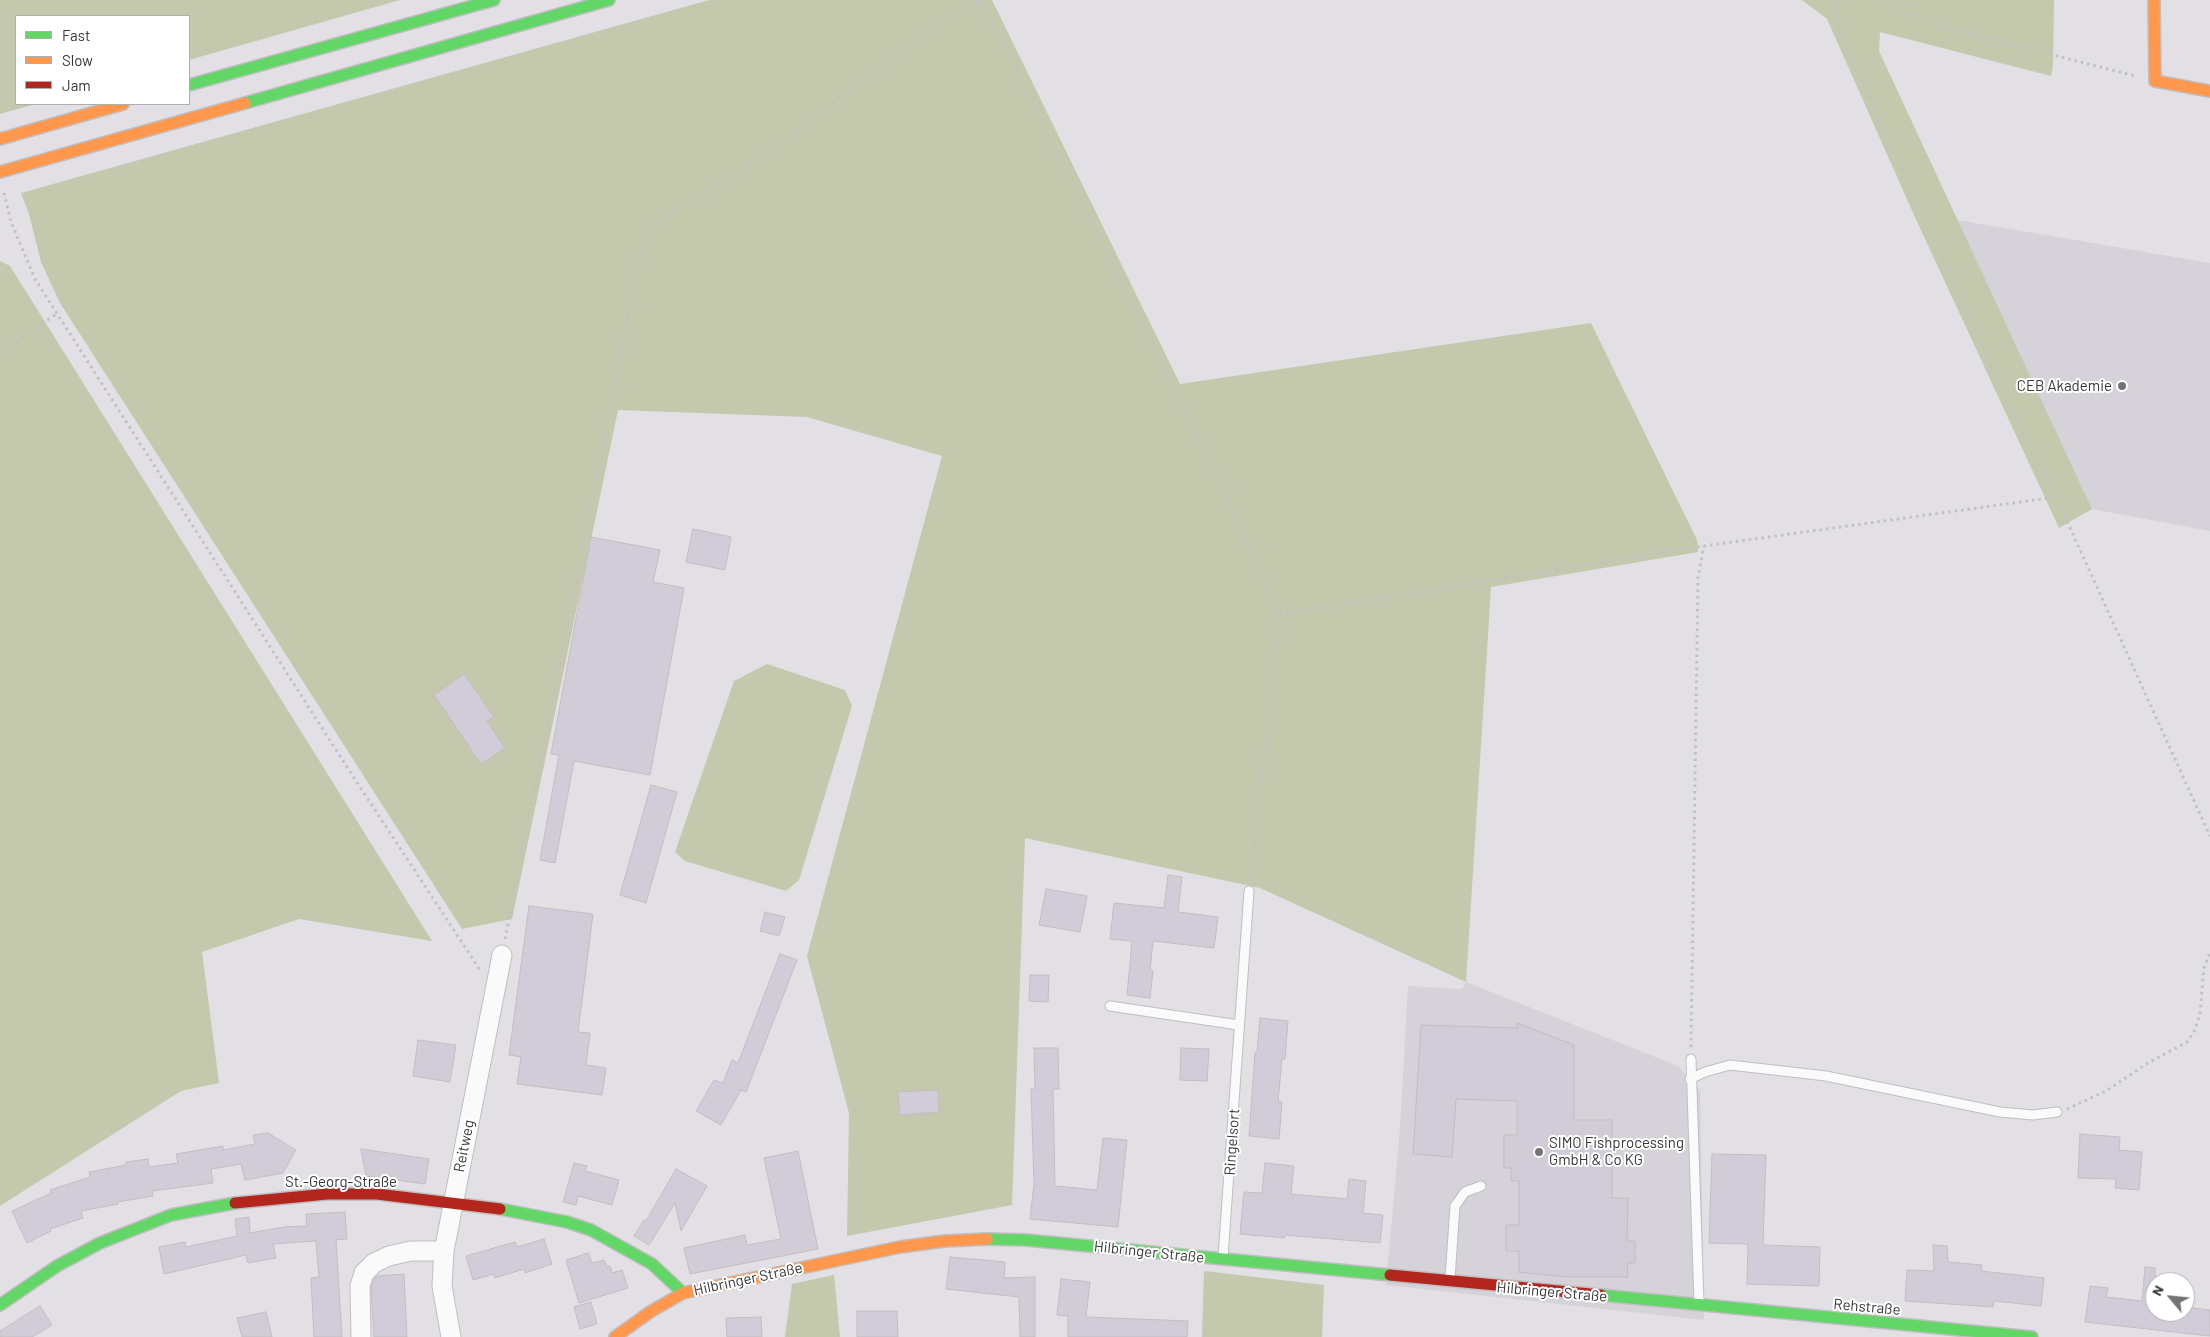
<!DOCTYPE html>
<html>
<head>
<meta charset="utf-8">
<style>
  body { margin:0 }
  #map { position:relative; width:2210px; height:1337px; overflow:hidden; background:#e2e0e4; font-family:Barlow,sans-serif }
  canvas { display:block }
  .legend { position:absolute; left:15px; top:15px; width:175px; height:90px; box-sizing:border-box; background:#fff; border:1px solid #afafaf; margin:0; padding:6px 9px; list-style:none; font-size:15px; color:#373638 }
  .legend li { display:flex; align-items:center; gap:10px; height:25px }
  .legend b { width:25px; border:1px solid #afafaf }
  .north { position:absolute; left:2145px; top:1272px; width:50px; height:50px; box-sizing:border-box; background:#fff; border:1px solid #afafaf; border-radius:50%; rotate:298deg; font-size:14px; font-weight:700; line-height:20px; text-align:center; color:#373638 }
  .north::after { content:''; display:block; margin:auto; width:18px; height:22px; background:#737274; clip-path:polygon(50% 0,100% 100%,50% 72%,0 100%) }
</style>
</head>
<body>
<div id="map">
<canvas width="2210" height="1337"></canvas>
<ul class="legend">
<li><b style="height:6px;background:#63d668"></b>Fast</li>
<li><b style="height:6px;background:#ff974d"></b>Slow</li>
<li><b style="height:6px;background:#b3261e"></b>Jam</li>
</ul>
<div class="north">N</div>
</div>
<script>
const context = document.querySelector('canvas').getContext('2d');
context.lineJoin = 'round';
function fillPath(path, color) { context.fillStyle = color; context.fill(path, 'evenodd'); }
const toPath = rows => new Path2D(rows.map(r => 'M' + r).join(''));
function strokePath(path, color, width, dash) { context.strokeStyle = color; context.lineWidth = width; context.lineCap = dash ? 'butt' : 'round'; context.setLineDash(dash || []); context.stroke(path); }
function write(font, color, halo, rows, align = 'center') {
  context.font = font + ' Barlow,sans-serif'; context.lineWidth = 4; context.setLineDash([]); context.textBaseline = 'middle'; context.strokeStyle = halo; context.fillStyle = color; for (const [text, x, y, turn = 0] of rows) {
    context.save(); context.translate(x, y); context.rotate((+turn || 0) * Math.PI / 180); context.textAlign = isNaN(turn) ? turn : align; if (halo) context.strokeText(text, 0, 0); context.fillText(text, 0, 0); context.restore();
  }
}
fillPath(toPath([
  [1957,220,2210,263,2210,531,2092,509],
  [1466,982,1678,1066,1700,1090,1704,1320,1386,1285,1400,1129,1408,986,1462,989]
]), '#d5d2da');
fillPath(toPath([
  [0,0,400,0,189,60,189,16,16,16,16,104,36,104,0,114],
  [709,0,992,0,1180,384,1591,323,1697,540,1698,552,1491,587,1466,982,1260,888,1025,838,1012,1205,847,1236,849,1113,807,956,942,456,807,417,618,410,512,919,462,929,60,303,41,262,29,214,21,193],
  [1802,0,2054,0,2053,65,2051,76,1880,32,1879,51,2092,509,2059,528,1914,215,1827,19],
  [0,261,10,266,432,941,299,919,202,952,219,1083,181,1091,0,1206],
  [767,664,845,690,852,706,799,880,786,891,685,861,675,852,734,681],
  [1204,1271,1324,1285,1322,1337,1202,1337],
  [834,1275,840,1337,785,1337,792,1284]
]), '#c4c8ad');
const building = toPath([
  [693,529,731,537,725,570,686,562,693,529],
  [591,537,660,550,653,582,684,588,650,775,574,761,555,863,540,860,559,755,551,754,591,537],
  [464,674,494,717,487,721,505,748,481,764,434,695,464,674],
  [651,785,677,792,646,903,620,895,651,785],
  [1168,875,1182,877,1178,912,1218,917,1214,948,1153,941,1150,970,1153,971,1150,998,1127,995,1132,941,1110,939,1114,903,1164,908,1168,875],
  [1046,889,1087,896,1080,932,1039,925,1046,889],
  [529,906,593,914,578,1032,590,1033,586,1065,606,1068,602,1095,517,1084,521,1057,509,1055,529,906],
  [765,912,785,917,779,936,760,931,765,912],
  [780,954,797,960,746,1092,741,1090,721,1125,696,1111,714,1080,723,1083,732,1060,738,1063,780,954],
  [1030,975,1049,975,1048,1002,1029,1001,1030,975],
  [1260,1018,1288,1021,1285,1059,1282,1059,1278,1102,1282,1102,1279,1139,1249,1136,1255,1053,1257,1053,1260,1018],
  [1517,1023,1574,1045,1574,1120,1612,1120,1612,1198,1628,1198,1627,1241,1635,1241,1635,1263,1627,1263,1628,1277,1567,1277,1519,1272,1519,1251,1506,1251,1506,1225,1519,1225,1519,1181,1511,1181,1511,1168,1504,1168,1504,1135,1517,1135,1517,1101,1456,1099,1452,1157,1413,1154,1421,1025,1517,1028,1517,1023],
  [418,1040,456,1045,450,1082,413,1076,418,1040],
  [1034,1048,1058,1048,1059,1089,1053,1089,1055,1186,1097,1190,1103,1138,1127,1140,1118,1227,1030,1219,1034,1184,1031,1089,1035,1089,1034,1048],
  [1181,1048,1209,1049,1207,1081,1180,1080,1181,1048],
  [938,1090,939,1112,900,1115,898,1092,938,1090],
  [268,1133,296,1150,283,1173,245,1180,241,1164,211,1169,213,1183,152,1191,153,1196,117,1202,118,1204,81,1211,83,1218,50,1229,51,1231,27,1243,12,1211,51,1193,50,1190,90,1177,89,1172,126,1165,126,1162,148,1159,149,1167,178,1163,176,1154,223,1146,223,1150,255,1144,253,1135,268,1133],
  [2080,1134,2120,1137,2119,1150,2142,1152,2139,1190,2115,1188,2116,1179,2078,1178,2080,1134],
  [361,1149,429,1159,425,1184,366,1176,361,1149],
  [798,1151,818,1249,690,1274,684,1248,745,1235,747,1245,781,1239,764,1158,798,1151],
  [1712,1154,1766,1155,1763,1245,1820,1247,1819,1286,1747,1284,1748,1244,1709,1243,1712,1154],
  [574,1163,587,1166,585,1171,619,1180,612,1205,578,1196,576,1205,563,1202,574,1163],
  [1265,1163,1294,1166,1291,1194,1347,1199,1349,1179,1366,1181,1363,1213,1383,1215,1380,1243,1285,1235,1284,1238,1240,1234,1244,1192,1262,1193,1265,1163],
  [676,1169,707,1186,681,1231,675,1203,649,1245,634,1236,644,1220,646,1221,676,1169],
  [345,1212,347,1239,336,1240,342,1337,314,1337,311,1278,319,1277,316,1241,273,1244,276,1258,248,1263,246,1255,164,1274,159,1247,185,1242,186,1247,237,1236,235,1219,249,1217,250,1233,284,1227,307,1226,306,1214,345,1212],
  [544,1239,552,1264,525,1273,524,1269,495,1278,494,1274,473,1280,466,1256,515,1242,517,1247,544,1239],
  [1933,1245,1947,1246,1948,1262,1982,1265,1981,1271,2044,1278,2041,1306,1994,1301,1993,1307,1905,1301,1907,1270,1934,1271,1933,1245],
  [588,1253,592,1263,604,1260,607,1267,610,1266,612,1273,622,1270,628,1288,579,1303,566,1260,588,1253],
  [950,1257,1005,1262,1004,1278,1035,1277,1035,1337,1020,1337,1019,1297,946,1289,950,1257],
  [2145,1267,2155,1268,2155,1312,2185,1312,2185,1307,2210,1310,2210,1336,2085,1322,2090,1286,2108,1288,2106,1297,2142,1301,2145,1267],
  [404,1274,407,1337,374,1337,371,1288,374,1279,377,1276,404,1274],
  [1061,1279,1090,1282,1086,1317,1188,1321,1187,1337,1068,1337,1068,1316,1057,1315,1061,1279],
  [591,1302,597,1324,580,1329,574,1307,591,1302],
  [40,1306,52,1325,32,1337,0,1337,0,1331,40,1306],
  [857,1311,897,1311,898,1337,857,1337,857,1311],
  [266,1312,272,1337,242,1337,237,1318,266,1312],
  [761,1317,762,1337,727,1337,726,1318,761,1317]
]);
fillPath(building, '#d2ccd9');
strokePath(building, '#c0bec1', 1);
const lane = toPath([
  [1110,1006,1239,1025],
  [1691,1059,1699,1303],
  [1690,1079,1705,1072,1730,1065,1826,1076,2000,1112,2033,1115,2057,1112],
  [1223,1257,1249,891],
  [1450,1279,1455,1206,1465,1192,1481,1186]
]);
const street = toPath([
  [361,1337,360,1286,364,1273,374,1263,389,1256,411,1251,444,1251],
  [451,1337,442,1286,444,1251,502,955]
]);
const fast = toPath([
  [189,85,494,0],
  [245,103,609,0],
  [500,1209,567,1222,591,1230,652,1264,683,1293],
  [987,1239,1026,1240,1390,1275],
  [1601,1295,2032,1337],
  [0,1305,57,1266,100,1243,171,1215,235,1203]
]);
const slow = toPath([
  [2154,0,2155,81,2210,91],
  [0,139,123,104],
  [0,172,245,103],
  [615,1337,650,1312,683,1293,900,1247,945,1241,987,1239]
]);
const jam = toPath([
  [235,1203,327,1194,377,1194,500,1209],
  [1390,1275,1601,1295]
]);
strokePath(lane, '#c0bec1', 11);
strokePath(street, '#c0bec1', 21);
strokePath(fast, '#c0bec1', 14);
strokePath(slow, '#c0bec1', 14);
strokePath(jam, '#c0bec1', 14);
strokePath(toPath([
  [981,0,1092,222,1196,434,1280,614,1250,880],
  [1837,0,1836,14,1839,30,2002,390,2056,497,2210,836],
  [1876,0,1896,10,1948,28,2135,76],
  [4,193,11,222,35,279,345,764,480,970],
  [0,354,56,314],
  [1280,614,1704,546,2056,497],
  [505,939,645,231,761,157,954,13,981,1],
  [1691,1047,1698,577,1704,546],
  [2067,1109,2106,1091,2148,1063,2187,1042,2195,1030,2200,1013,2204,968,2210,952]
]), '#c2c1c2', 3, [2.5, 4]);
strokePath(lane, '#fbfafb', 9);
strokePath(street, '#fbfafb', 19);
strokePath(fast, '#63d668', 11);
strokePath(slow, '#ff974d', 11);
strokePath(jam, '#b3261e', 11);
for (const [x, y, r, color] of [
  [2122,386,5,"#737274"],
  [1539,1152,5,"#737274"]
]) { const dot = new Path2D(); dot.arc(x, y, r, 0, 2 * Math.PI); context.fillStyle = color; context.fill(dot); strokePath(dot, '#fff', 2); }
write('15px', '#373638', '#fff', [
  ["CEB Akademie",2112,386],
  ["SIMO Fishprocessing",1549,1143,"left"],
  ["GmbH & Co KG",1549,1160,"left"]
], 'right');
write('15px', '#373638', '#fff', [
  ["Ringelsort",1232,1142,-86],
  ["Reitweg",464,1146,-79],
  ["St.-Georg-Straße",341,1182],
  ["Hilbringer Straße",1149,1252,6],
  ["Hilbringer Straße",748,1279,-12],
  ["Hilbringer Straße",1552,1292,5],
  ["Rehstraße",1867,1307,5]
]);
</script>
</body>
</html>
